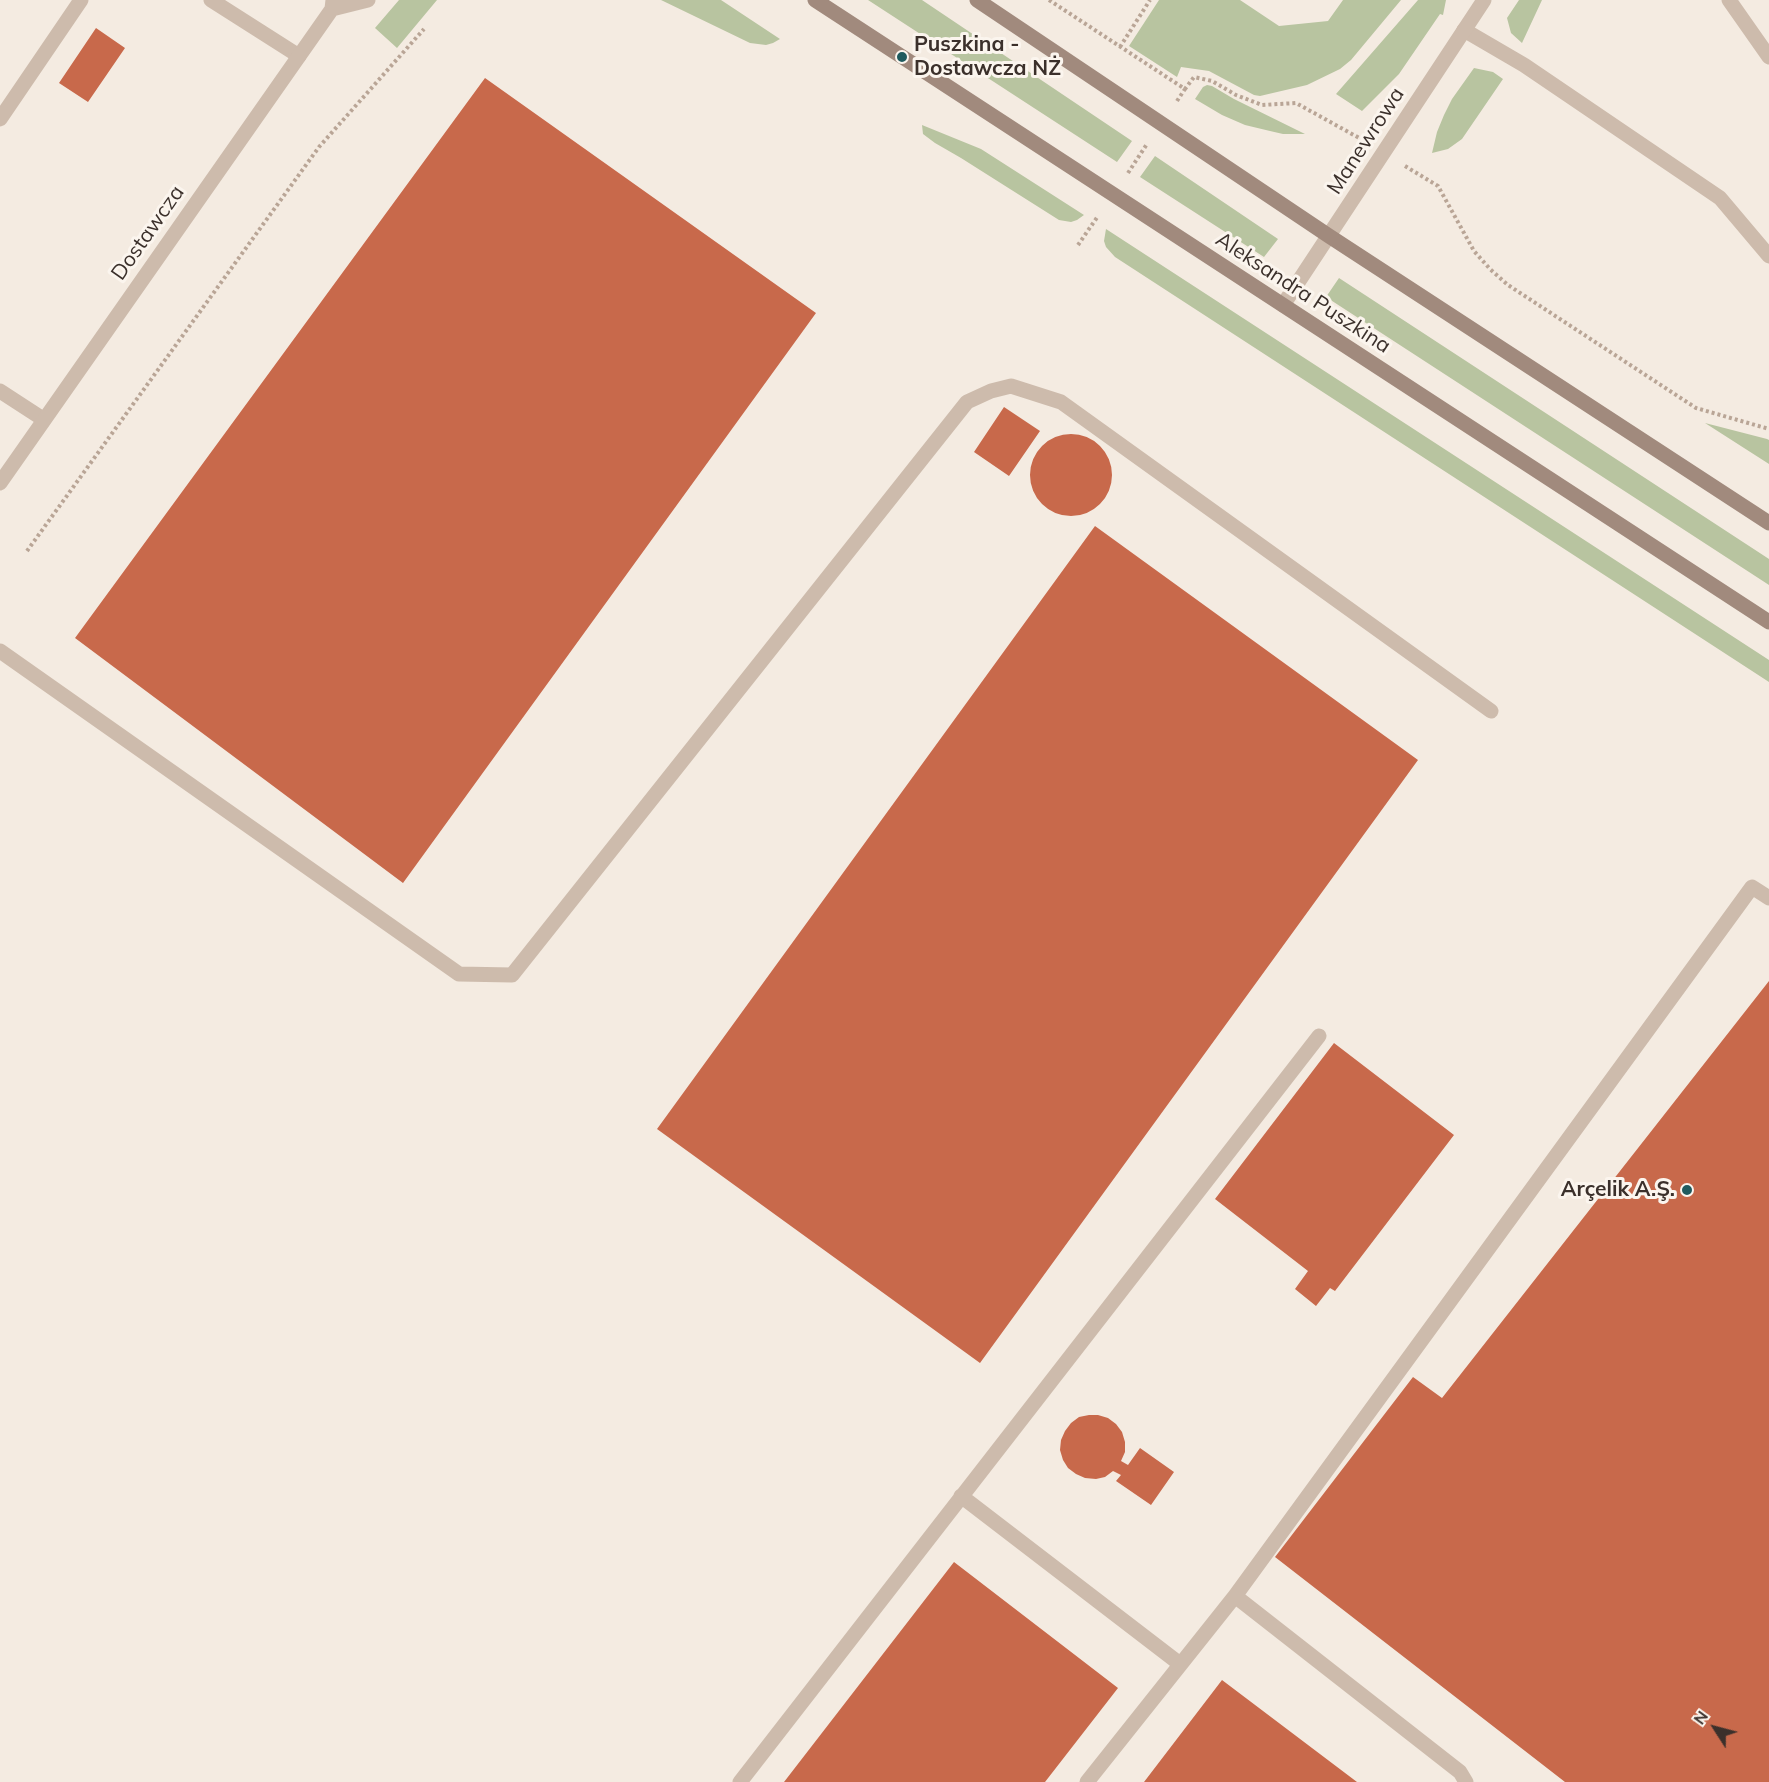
<!DOCTYPE html>
<html>
<head>
<meta charset="utf-8">
<style>
  body { margin:0 }
  #map { position:relative; width:1769px; height:1782px; overflow:hidden; background:#f4ebe1; font-family:Mulish,sans-serif }
  canvas { display:block }
  .north { position:absolute; left:1685px; top:1698px; width:60px; height:60px; -webkit-text-stroke:4px #fbf5ee; paint-order:stroke; rotate:306deg; font-size:16px; font-weight:700; line-height:24px; text-align:center; color:#3b302b }
  .north::after { content:''; display:block; margin:auto; width:21px; height:27px; background:#3b302b; clip-path:polygon(50% 0,100% 100%,50% 72%,0 100%) }
</style>
</head>
<body>
<div id="map">
<canvas width="1769" height="1782"></canvas>
<div class="north">N</div>
</div>
<script>
const context = document.querySelector('canvas').getContext('2d');
context.lineJoin = 'round';
function fillPath(path, color) { context.fillStyle = color; context.fill(path, 'evenodd'); }
const toPath = rows => new Path2D(rows.map(r => 'M' + r).join(''));
function strokePath(path, color, width, dash) { context.strokeStyle = color; context.lineWidth = width; context.lineCap = dash ? 'butt' : 'round'; context.setLineDash(dash || []); context.stroke(path); }
function write(font, color, halo, rows, align = 'center') {
  context.font = font + ' Mulish,sans-serif'; context.lineWidth = 6; context.setLineDash([]); context.textBaseline = 'middle'; context.strokeStyle = halo; context.fillStyle = color; for (const [text, x, y, turn = 0] of rows) {
    context.save(); context.translate(x, y); context.rotate((+turn || 0) * Math.PI / 180); context.textAlign = isNaN(turn) ? turn : align; if (halo) context.strokeText(text, 0, 0); context.fillText(text, 0, 0); context.restore();
  }
}
fillPath(toPath([
  [399,0,437,0,397,48,375,28],
  [661,0,721,0,780,39,773,43,766,45,750,43],
  [868,0,922,0,1132,141,1117,162],
  [1159,0,1240,0,1279,26,1328,21,1343,0,1401,0,1351,60,1340,69,1307,85,1260,96,1254,95,1209,71,1181,67,1177,77,1129,46],
  [1418,0,1446,0,1443,15,1440,14,1399,74,1362,111,1336,94],
  [1519,0,1542,0,1522,43,1511,33,1507,18],
  [1474,68,1493,72,1503,79,1462,139,1448,149,1432,153,1437,132,1444,115,1452,99],
  [1207,85,1212,86,1234,99,1305,134,1283,134,1270,131,1245,125,1222,115,1195,99,1203,87],
  [922,125,981,149,1084,215,1077,220,1071,222,1059,220,961,158,935,143,923,134],
  [1155,156,1278,239,1264,257,1140,177],
  [1106,229,1769,660,1769,682,1115,257,1106,247,1104,241],
  [1339,278,1769,559,1769,585,1326,297],
  [1705,423,1767,439,1769,440,1769,464]
]), '#b8c4a0');
fillPath(toPath([
  [96,28,125,48,88,102,59,83],
  [485,78,816,313,403,883,75,638],
  [1004,407,1040,431,1009,476,974,452],
  '1030 475a41 41 0 1 1 82 0a41 41 0 1 1-82 0Z',
  [1095,526,1418,760,980,1363,657,1129],
  [1769,981,1769,1782,1565,1782,1275,1557,1413,1377,1442,1398],
  [1334,1043,1454,1135,1335,1291,1330,1288,1316,1306,1295,1289,1308,1271,1215,1199],
  [1089,1415,1098,1415,1108,1418,1116,1424,1122,1432,1125,1442,1125,1452,1121,1461,1128,1465,1140,1448,1174,1472,1151,1505,1116,1481,1121,1475,1113,1471,1105,1477,1096,1479,1085,1478,1076,1474,1068,1468,1063,1460,1060,1450,1061,1440,1065,1431,1071,1423,1079,1417],
  [954,1562,1118,1688,1045,1782,784,1782],
  [1222,1680,1357,1782,1144,1782]
]), '#c8694b');
strokePath(toPath([
  [1049,0,1185,89,1194,77,1212,81,1236,95,1262,105,1296,103,1361,139],
  [1120,47,1150,0],
  [1177,101,1185,89],
  [1405,166,1438,186,1474,251,1490,269,1508,285,1696,408,1769,429],
  [1128,173,1147,144],
  [1078,245,1098,216],
  [27,551,319,147,424,29]
]), '#b9a596', 4, [3, 3]);
strokePath(toPath([
  [211,0,299,56],
  [1729,0,1769,57],
  [1464,30,1524,65,1720,198,1769,256],
  [0,119,81,0],
  [0,391,43,419],
  [0,651,459,974,512,975,967,402,991,391,1011,386,1061,402,1491,711],
  [961,1496,1180,1664],
  [1235,1596,1460,1772,1466,1782],
  [740,1782,1319,1036],
  [1087,1782,1235,1596,1752,887,1769,898]
]), '#cdbbac', 15);
strokePath(toPath([
  [332,9,368,0],
  [1283,305,1484,0],
  [0,483,332,9,333,0]
]), '#cdbbac', 15);
strokePath(toPath([
  [815,0,1769,622],
  [977,0,1329,236,1769,523]
]), '#a18a7d', 15);
for (const [x, y, r, color] of [
  [902,57,6,"#1f5a5e"],
  [1687,1190,6,"#1f5a5e"]
]) { const dot = new Path2D(); dot.arc(x, y, r, 0, 2 * Math.PI); context.fillStyle = color; context.fill(dot); strokePath(dot, '#fbf5ee', 2); }
write('bold 21px', '#3b302b', '#fbf5ee', [
  ["Puszkina -",914,45],
  ["Dostawcza NŻ",914,69],
  ["Arçelik A.Ş.",1675,1190,"right"]
], 'left');
write('21px', '#3b302b', '#fbf5ee', [
  ["Manewrowa",1366,141,-57],
  ["Dostawcza",148,233,-55],
  ["Aleksandra Puszkina",1303,293,33]
]);
</script>
</body>
</html>
